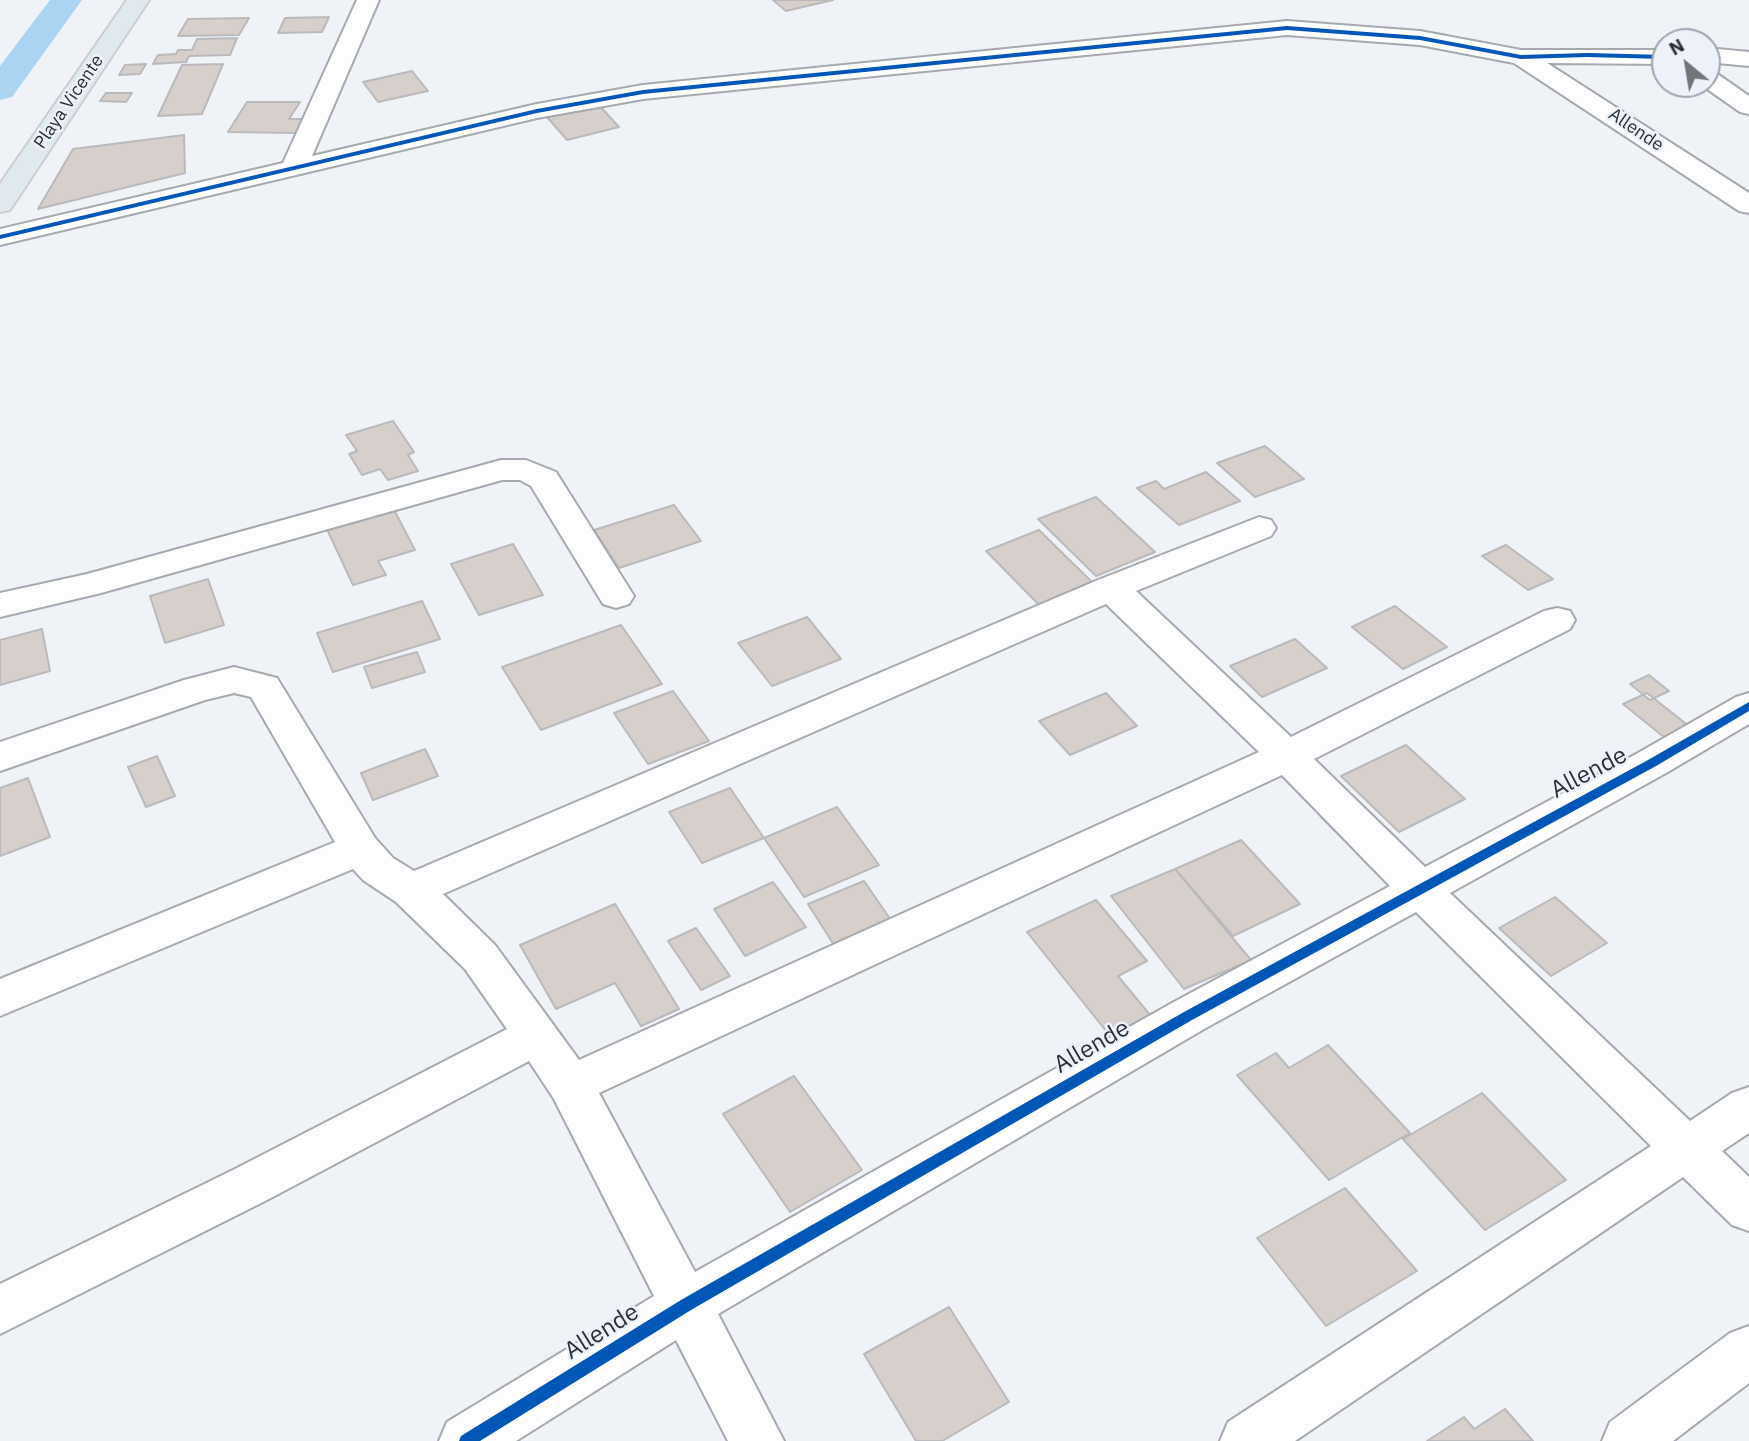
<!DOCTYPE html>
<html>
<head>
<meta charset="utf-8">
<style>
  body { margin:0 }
  #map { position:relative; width:1749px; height:1441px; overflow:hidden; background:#eff3f8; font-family:"IBM Plex Sans",sans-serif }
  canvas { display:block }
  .north { position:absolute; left:1651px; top:28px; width:70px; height:70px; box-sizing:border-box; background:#ebf2fc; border:2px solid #9fa5ac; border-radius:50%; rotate:330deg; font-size:19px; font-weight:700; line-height:28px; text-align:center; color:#2e3134 }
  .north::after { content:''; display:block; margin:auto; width:24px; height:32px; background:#727579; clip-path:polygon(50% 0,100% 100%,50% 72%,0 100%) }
</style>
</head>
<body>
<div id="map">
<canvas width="1749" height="1441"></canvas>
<div class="north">N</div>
</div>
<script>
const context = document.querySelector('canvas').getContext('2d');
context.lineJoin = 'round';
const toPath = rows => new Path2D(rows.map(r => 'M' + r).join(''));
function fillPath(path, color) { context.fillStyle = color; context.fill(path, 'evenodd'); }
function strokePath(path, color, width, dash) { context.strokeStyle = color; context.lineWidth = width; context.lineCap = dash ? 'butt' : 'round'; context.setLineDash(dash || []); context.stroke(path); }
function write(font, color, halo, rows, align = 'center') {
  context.font = font + ' "IBM Plex Sans",sans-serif'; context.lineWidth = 5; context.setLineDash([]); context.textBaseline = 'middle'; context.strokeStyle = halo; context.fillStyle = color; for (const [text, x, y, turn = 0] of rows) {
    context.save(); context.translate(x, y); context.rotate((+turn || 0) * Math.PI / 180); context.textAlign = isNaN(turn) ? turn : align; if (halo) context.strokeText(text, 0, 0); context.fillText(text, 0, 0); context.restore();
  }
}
fillPath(toPath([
  [50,0,82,0,12,97,0,100,0,66,50,0]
]), '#aad4f1');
const building = toPath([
  [773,0,833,0,786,11,773,0],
  [329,17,322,32,278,33,285,18,329,17],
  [249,18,239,35,178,36,188,19,249,18],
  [237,38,230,55,189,56,186,62,153,64,158,55,176,54,178,50,192,50,197,39,237,38],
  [146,64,140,74,119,75,125,65,146,64],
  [223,64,202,114,158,116,182,65,223,64],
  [412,71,428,91,378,102,363,82,412,71],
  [106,93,132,93,126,102,100,101,106,93],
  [247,102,300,102,289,119,304,119,296,133,228,132,247,102],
  [599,105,619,127,567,140,547,117,599,105],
  [184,135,185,173,38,209,73,149,184,135],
  [393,421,414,452,408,455,418,471,388,480,380,469,362,475,349,454,357,451,346,435,393,421],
  [1265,446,1304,479,1255,497,1217,463,1265,446],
  [1206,472,1240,501,1179,525,1137,488,1156,481,1164,489,1206,472],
  [1096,497,1155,552,1096,576,1038,519,1096,497],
  [674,505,701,541,619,568,594,530,674,505],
  [392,506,415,550,378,561,386,575,353,585,325,525,392,506],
  [1039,530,1097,587,1043,609,986,551,1039,530],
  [513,544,543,595,479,615,451,564,513,544],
  [1506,545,1553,579,1528,590,1482,556,1506,545],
  [208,579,224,625,165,643,150,596,208,579],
  [422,601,440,639,333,672,317,633,422,601],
  [1395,606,1447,647,1403,669,1352,627,1395,606],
  [807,617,841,659,772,686,738,643,807,617],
  [621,625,662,684,541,730,502,667,621,625],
  [42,629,50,671,0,685,0,640,42,629],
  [1295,639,1327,668,1262,697,1230,666,1295,639],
  [417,652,425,672,372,688,364,667,417,652],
  [1649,675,1669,691,1650,700,1630,684,1649,675],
  [673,691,709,741,648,764,614,713,673,691],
  [1106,693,1137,726,1070,755,1039,721,1106,693],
  [1647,693,1699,734,1675,746,1623,704,1647,693],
  [1406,745,1465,799,1399,832,1341,776,1406,745],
  [425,749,438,776,373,800,361,773,425,749],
  [157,756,175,796,146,807,128,767,157,756],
  [28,778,50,837,0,856,0,788,28,778],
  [730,788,764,838,702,863,669,812,730,788],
  [837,807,879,865,804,897,764,838,837,807],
  [1241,840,1300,904,1233,936,1175,869,1241,840],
  [1175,869,1251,960,1184,989,1111,896,1175,869],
  [864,881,897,929,839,953,808,904,864,881],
  [773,882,806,927,745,956,714,909,773,882],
  [1555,897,1607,943,1551,976,1499,928,1555,897],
  [1096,900,1147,961,1118,976,1155,1021,1114,1041,1027,932,1096,900],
  [615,904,679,1009,641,1026,615,983,556,1009,520,945,615,904],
  [696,928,730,976,701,990,668,941,696,928],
  [1328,1045,1410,1133,1329,1180,1237,1075,1276,1053,1289,1068,1328,1045],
  [794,1076,862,1170,790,1212,723,1114,794,1076],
  [1482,1093,1566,1180,1485,1230,1403,1139,1482,1093],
  [1345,1188,1417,1271,1326,1326,1257,1238,1345,1188],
  [949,1307,1009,1402,942,1441,916,1441,864,1354,949,1307],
  [1505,1409,1533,1441,1427,1441,1464,1417,1474,1429,1505,1409]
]);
fillPath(building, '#d7cfc9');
strokePath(building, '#bababc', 2);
const minor = toPath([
  [357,0,379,0,312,156,537,104,643,85,1287,21,1420,31,1521,50,1665,50,1665,64,1547,63,1749,193,1749,213,1739,211,1514,63,1420,45,1287,35,643,99,537,118,0,245,0,229,283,163,357,0],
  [1707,48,1749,52,1749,66,1707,62,1707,48],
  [1707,71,1716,73,1749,96,1749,114,1740,112,1700,84,1707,84,1707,71],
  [501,460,526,460,556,472,634,596,629,604,616,608,603,604,531,486,520,480,502,480,101,593,0,617,0,593,87,574,501,460],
  [1259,517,1271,520,1276,528,1271,536,1136,591,1291,737,1544,611,1557,608,1570,611,1575,620,1570,629,1314,759,1425,867,1638,753,1736,697,1749,693,1749,724,1666,773,1450,893,1690,1121,1732,1093,1749,1087,1749,1133,1722,1151,1749,1177,1749,1231,1732,1225,1683,1177,1295,1441,1220,1441,1228,1422,1651,1146,1416,912,1204,1029,718,1314,784,1441,728,1441,676,1340,516,1441,439,1441,447,1422,654,1296,554,1099,529,1061,267,1200,0,1334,0,1284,233,1170,507,1029,465,969,396,902,363,880,353,869,0,1016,0,979,335,842,251,697,234,693,205,700,0,771,0,742,184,680,234,667,277,678,375,838,393,858,414,871,1098,580,1259,517],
  [1106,604,1259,752,579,1060,495,945,443,894,1106,604],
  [1282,775,1390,886,1172,1003,695,1272,599,1093,1282,775],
  [1749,1326,1749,1383,1673,1441,1602,1441,1610,1422,1730,1333,1749,1326]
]);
const major = toPath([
  [127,0,149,0,10,210,0,212,0,184,127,0]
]);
strokePath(minor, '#a6a9ad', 4);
strokePath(major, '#ccced0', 4);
fillPath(minor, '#fdfdfe');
fillPath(major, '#deeaed');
fillPath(toPath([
  [1287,26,1420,36,1521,55,1587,53,1665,55,1665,59,1587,57,1521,59,1420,40,1287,30,643,94,537,113,0,239,0,235,537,109,643,90,1287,26],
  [1749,702,1749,711,1656,766,1192,1020,691,1310,480,1441,459,1441,461,1436,681,1300,1184,1012,1648,760,1749,702]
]), '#0057b8');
write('18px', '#2e3134', '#ebf2fc', [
  ["Playa Vicente",69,102,-56],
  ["Allende",1636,130,34]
]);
write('24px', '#2e3134', '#ebf2fc', [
  ["Allende",1589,773,-28],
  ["Allende",1092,1047,-30],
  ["Allende",602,1332,-32]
]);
</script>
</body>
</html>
